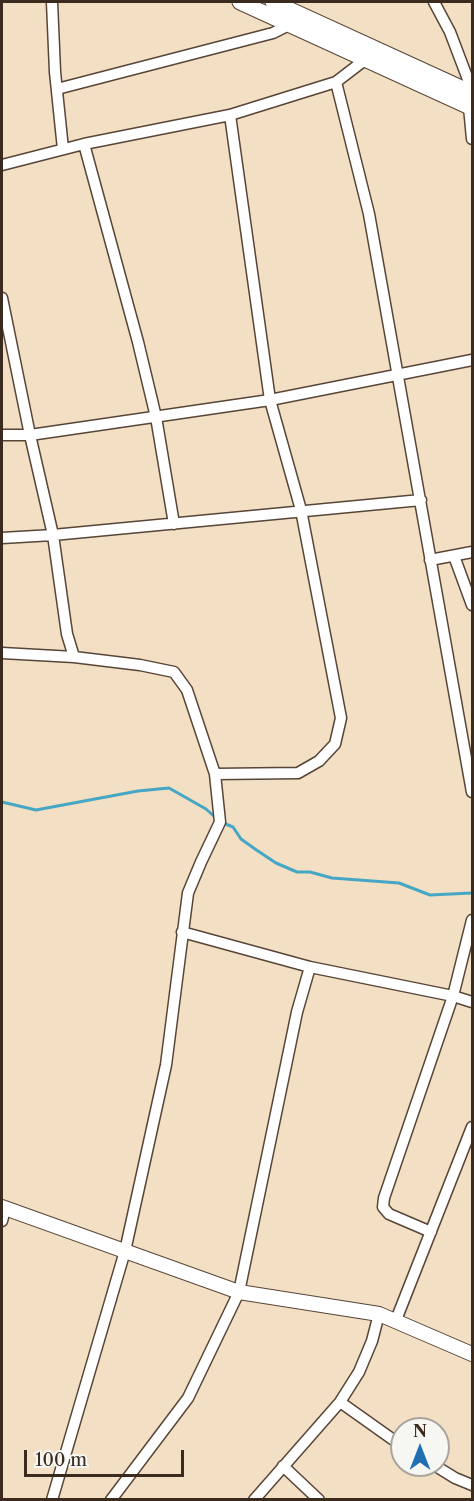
<!DOCTYPE html>
<html>
<head>
<meta charset="utf-8">
<style>
  body { margin:0 }
  #map { position:relative; width:474px; height:1501px; overflow:hidden; background:#f3dfc4; font-family:"Libre Caslon Text",serif }
  canvas { display:block }
  .frame { position:absolute; inset:0; border:3px solid #3b2a1e; pointer-events:none }
  .north { position:absolute; left:390px; top:1417px; width:60px; height:60px; box-sizing:border-box; background:#f6f6f2; border:2px solid #aba49d; border-radius:50%; rotate:0deg; font-size:16px; font-weight:700; line-height:24px; text-align:center; color:#3b2a1e }
  .north::after { content:''; display:block; margin:auto; width:21px; height:27px; background:#1f6fb2; clip-path:polygon(50% 0,100% 100%,50% 72%,0 100%) }
  .scale { position:absolute; left:24px; top:1450px; width:160px; height:27px; box-sizing:border-box; border:3px solid #3b2a1e; border-top:0; padding-left:8px; font-size:18px; line-height:21px; white-space:nowrap; color:#3b2a1e; -webkit-text-stroke:4px #f6f6f2; paint-order:stroke }
</style>
</head>
<body>
<div id="map">
<canvas width="474" height="1501"></canvas>
<div class="frame"></div>
<div class="north">N</div>
<div class="scale">100 m</div>
</div>
<script>
const context = document.querySelector('canvas').getContext('2d');
context.lineJoin = 'round';
const toPath = rows => new Path2D(rows.map(r => 'M' + r).join(''));
function strokePath(path, color, width, dash) { context.strokeStyle = color; context.lineWidth = width; context.lineCap = dash ? 'butt' : 'round'; context.setLineDash(dash || []); context.stroke(path); }
strokePath(toPath([
  [2,802,36,810,138,791,169,788,206,809,216,818],
  [223,823,233,827,241,839,255,849,276,863,297,872,310,872,332,878,399,883,430,895,472,893]
]), '#46a7c5', 3);
const minor = toPath([
  [52,2,55,72,63,149],
  [434,2,450,32,472,90],
  [336,82,369,214,472,792],
  [57,89,273,33,291,24],
  [469,107,472,139],
  [84,144,138,342,156,417,174,524],
  [2,165,84,144,230,115,336,82,366,59],
  [2,298,30,435,53,535,67,634,74,657],
  [2,435,30,435,270,400,472,360],
  [2,538,53,535,421,500],
  [454,556,472,605],
  [430,560,472,552],
  [2,653,74,657,140,665,174,672,187,690,215,774,220,822,201,862,188,893,166,1065,125,1251,52,1500],
  [215,774,298,773,319,761,335,744,341,718,301,510,270,400,230,115],
  [182,932,310,967,453,996,472,1002],
  [2,1221,5,1209],
  [431,1232,389,1214,383,1207,384,1198,453,996,472,920],
  [396,1320,472,1127],
  [340,1402,402,1446],
  [434,1465,455,1478,472,1485],
  [283,1466,319,1500],
  [111,1500,188,1398,239,1292,297,1012,310,967],
  [254,1500,340,1402,359,1372,372,1341,379,1314]
]);
const tertiary = toPath([
  [2,1207,239,1292,379,1314,472,1354]
]);
const secondary = toPath([
  [240,2,472,108],
  [273,2,472,93]
]);
strokePath(minor, '#574537', 13);
strokePath(tertiary, '#574537', 16);
strokePath(secondary, '#574537', 17);
strokePath(minor, '#fff', 10);
strokePath(tertiary, '#fff', 14);
strokePath(secondary, '#fff', 15);
</script>
</body>
</html>
